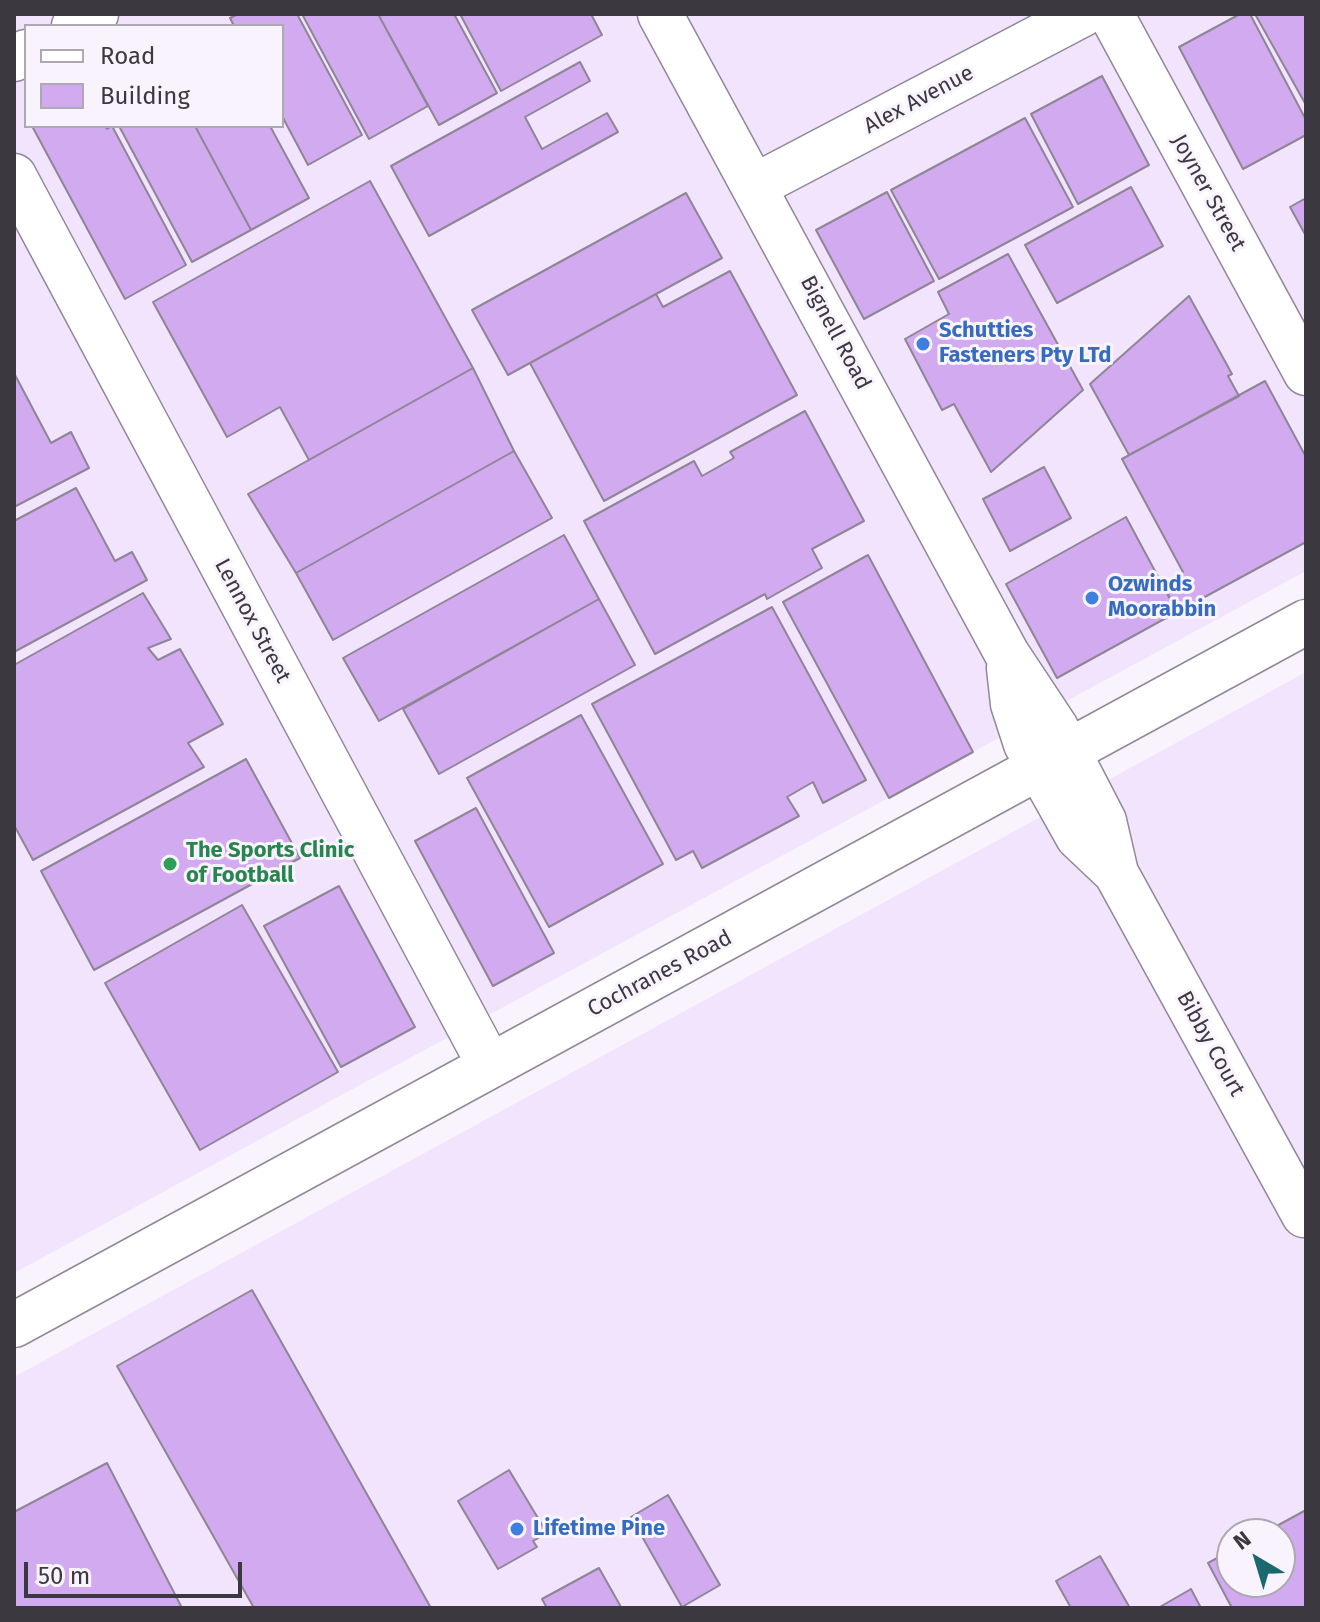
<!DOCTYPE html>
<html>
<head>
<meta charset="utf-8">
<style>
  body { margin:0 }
  #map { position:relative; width:1320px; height:1622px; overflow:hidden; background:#f9f3fe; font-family:"Fira Sans",sans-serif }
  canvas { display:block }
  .frame { position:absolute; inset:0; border:16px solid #3c383f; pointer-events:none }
  .legend { position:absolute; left:24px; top:24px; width:260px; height:104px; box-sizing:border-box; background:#f9f3fe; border:2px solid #ada8b2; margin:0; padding:10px 14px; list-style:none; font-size:24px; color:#3c383f }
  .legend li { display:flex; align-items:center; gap:16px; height:40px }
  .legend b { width:40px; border:2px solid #ada8b2 }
  .north { position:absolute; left:1216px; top:1518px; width:80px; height:80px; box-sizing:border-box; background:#f9f3fe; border:2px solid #ada8b2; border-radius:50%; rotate:322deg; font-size:22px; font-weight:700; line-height:32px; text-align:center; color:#3c383f }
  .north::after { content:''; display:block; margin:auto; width:28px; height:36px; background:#1c696d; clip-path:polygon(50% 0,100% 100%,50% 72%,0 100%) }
  .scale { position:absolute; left:24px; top:1562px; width:218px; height:36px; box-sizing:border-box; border:4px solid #3c383f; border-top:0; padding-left:10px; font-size:24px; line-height:28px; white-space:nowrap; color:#3c383f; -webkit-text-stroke:6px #f9f3fe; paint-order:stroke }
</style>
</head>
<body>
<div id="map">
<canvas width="1320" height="1622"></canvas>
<div class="frame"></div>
<ul class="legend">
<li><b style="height:10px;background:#fff"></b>Road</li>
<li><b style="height:22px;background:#d1aaf0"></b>Building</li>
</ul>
<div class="north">N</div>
<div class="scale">50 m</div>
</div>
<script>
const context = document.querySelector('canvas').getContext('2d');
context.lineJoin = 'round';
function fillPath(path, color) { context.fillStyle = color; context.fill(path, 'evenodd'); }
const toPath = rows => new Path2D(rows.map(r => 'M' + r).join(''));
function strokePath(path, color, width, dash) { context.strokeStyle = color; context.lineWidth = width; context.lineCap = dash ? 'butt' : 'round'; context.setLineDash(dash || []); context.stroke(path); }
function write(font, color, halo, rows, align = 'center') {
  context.font = font + ' "Fira Sans",sans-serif'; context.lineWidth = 6; context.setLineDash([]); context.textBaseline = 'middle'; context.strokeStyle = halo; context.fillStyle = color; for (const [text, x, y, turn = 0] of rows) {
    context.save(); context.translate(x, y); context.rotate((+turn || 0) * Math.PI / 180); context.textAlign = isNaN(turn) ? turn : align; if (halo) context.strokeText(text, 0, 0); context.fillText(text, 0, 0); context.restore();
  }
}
fillPath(toPath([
  [14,14,1306,14,1306,571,14,1273],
  [26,26,282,26,282,126,26,126],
  [1306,672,1306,1608,14,1608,14,1377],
  [1232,1534,1280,1534,1280,1582,1232,1582]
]), '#f1e4fc');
const building = toPath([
  [238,14,297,14,362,135,308,165,282,116,282,26,234,26,230,18,238,14],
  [302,14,378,14,428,106,369,139,302,14],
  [378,14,454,14,497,93,439,125,378,14],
  [460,14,591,14,602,35,501,91,460,14],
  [1240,14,1250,14,1306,120,1306,135,1243,169,1179,47,1240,14],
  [1255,14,1306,14,1306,105,1255,14],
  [580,62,590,81,525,117,542,149,607,113,618,132,429,236,391,166,580,62],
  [1102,76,1149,165,1078,204,1031,114,1102,76],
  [1025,118,1073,207,939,279,891,190,1025,118],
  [32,126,105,126,107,129,112,126,186,265,125,299,32,126],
  [119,126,195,126,251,230,192,262,119,126],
  [195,126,270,126,309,198,251,230,195,126],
  [370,181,473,368,309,460,280,407,227,437,153,302,370,181],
  [1131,187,1163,246,1057,303,1025,245,1131,187],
  [887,192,934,281,864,319,816,230,887,192],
  [686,193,722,258,508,375,472,310,686,193],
  [1306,198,1306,236,1290,207,1306,198],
  [1008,254,1083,390,991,472,954,404,942,410,905,339,949,314,938,292,1008,254],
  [730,271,797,395,604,501,530,363,656,294,663,307,730,271],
  [1189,296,1232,374,1228,376,1239,396,1129,455,1090,384,1189,296],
  [473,368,514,451,296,573,248,494,473,368],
  [14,373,51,443,71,432,89,468,14,507,14,373],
  [1265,381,1306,457,1306,542,1177,612,1163,584,1183,572,1122,459,1265,381],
  [805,411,864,521,812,549,822,568,767,599,765,594,655,654,584,521,694,461,702,476,734,458,730,452,805,411],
  [514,451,552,518,333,640,296,573,514,451],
  [1044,467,1071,518,1010,551,983,499,1044,467],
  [76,488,115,561,132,552,147,580,14,652,14,521,76,488],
  [1126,517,1177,612,1057,678,1006,584,1126,517],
  [564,535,599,599,379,721,343,658,564,535],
  [868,555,973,752,889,798,783,602,868,555],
  [143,593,171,639,148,648,158,660,180,649,223,724,188,743,204,767,33,860,14,825,14,665,143,593],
  [599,599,635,665,439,774,403,709,599,599],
  [772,607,866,780,823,803,813,782,787,797,799,816,702,868,693,851,676,860,592,704,772,607],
  [581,715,663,864,549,927,467,778,581,715],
  [246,759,300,858,94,970,41,871,246,759],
  [476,808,554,953,493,986,415,841,476,808],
  [339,886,415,1027,341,1067,264,926,339,886],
  [242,905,338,1072,200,1150,105,983,242,905],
  [252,1290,431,1608,254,1608,117,1366,252,1290],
  [107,1463,182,1608,14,1608,14,1512,107,1463],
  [509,1470,547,1533,533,1541,537,1547,498,1569,458,1501,509,1470],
  [668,1495,720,1585,682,1607,631,1517,668,1495],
  [1306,1510,1306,1608,1232,1608,1208,1563,1232,1550,1232,1582,1280,1582,1280,1534,1262,1534,1306,1510],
  [1100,1556,1130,1608,1071,1608,1056,1581,1100,1556],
  [599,1568,621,1607,547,1608,542,1599,599,1568],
  [1191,1589,1201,1608,1158,1608,1191,1589]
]);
fillPath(building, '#d1aaf0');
strokePath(building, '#8e8595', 2);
const minor = toPath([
  [660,14,1007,654,1056,728,1104,821,1116,873,1304,1215],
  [1111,14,1306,373],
  [74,26,96,14],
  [14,59,26,52],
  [14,176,490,1066],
  [755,186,1083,14],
  [1009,668,1013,704,1026,744,1078,837,1115,872],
  [14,1325,1306,622]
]);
strokePath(minor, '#908898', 47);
strokePath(minor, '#fff', 44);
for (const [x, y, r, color] of [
  [923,344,8,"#3f7fe0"],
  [1092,598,8,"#3f7fe0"],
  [170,864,8,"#2e9e5b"],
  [517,1529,8,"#3f7fe0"]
]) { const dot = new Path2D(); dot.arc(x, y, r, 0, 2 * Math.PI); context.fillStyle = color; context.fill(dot); strokePath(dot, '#f9f3fe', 3); }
write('22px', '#3c383f', '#f9f3fe', [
  ["Alex Avenue",919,100,-28],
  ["Joyner Street",1208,193,61],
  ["Bignell Road",835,333,62],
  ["Lennox Street",252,621,62],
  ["Cochranes Road",660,974,-28],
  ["Bibby Court",1210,1044,61]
]);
write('bold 22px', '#366cbe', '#f9f3fe', [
  ["Schutties",939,331],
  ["Fasteners Pty LTd",939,356],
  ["Ozwinds",1108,585],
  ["Moorabbin",1108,610],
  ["Lifetime Pine",533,1529]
], 'left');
write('bold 22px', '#27864d', '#f9f3fe', [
  ["The Sports Clinic",186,851],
  ["of Football",186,876]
], 'left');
</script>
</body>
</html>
